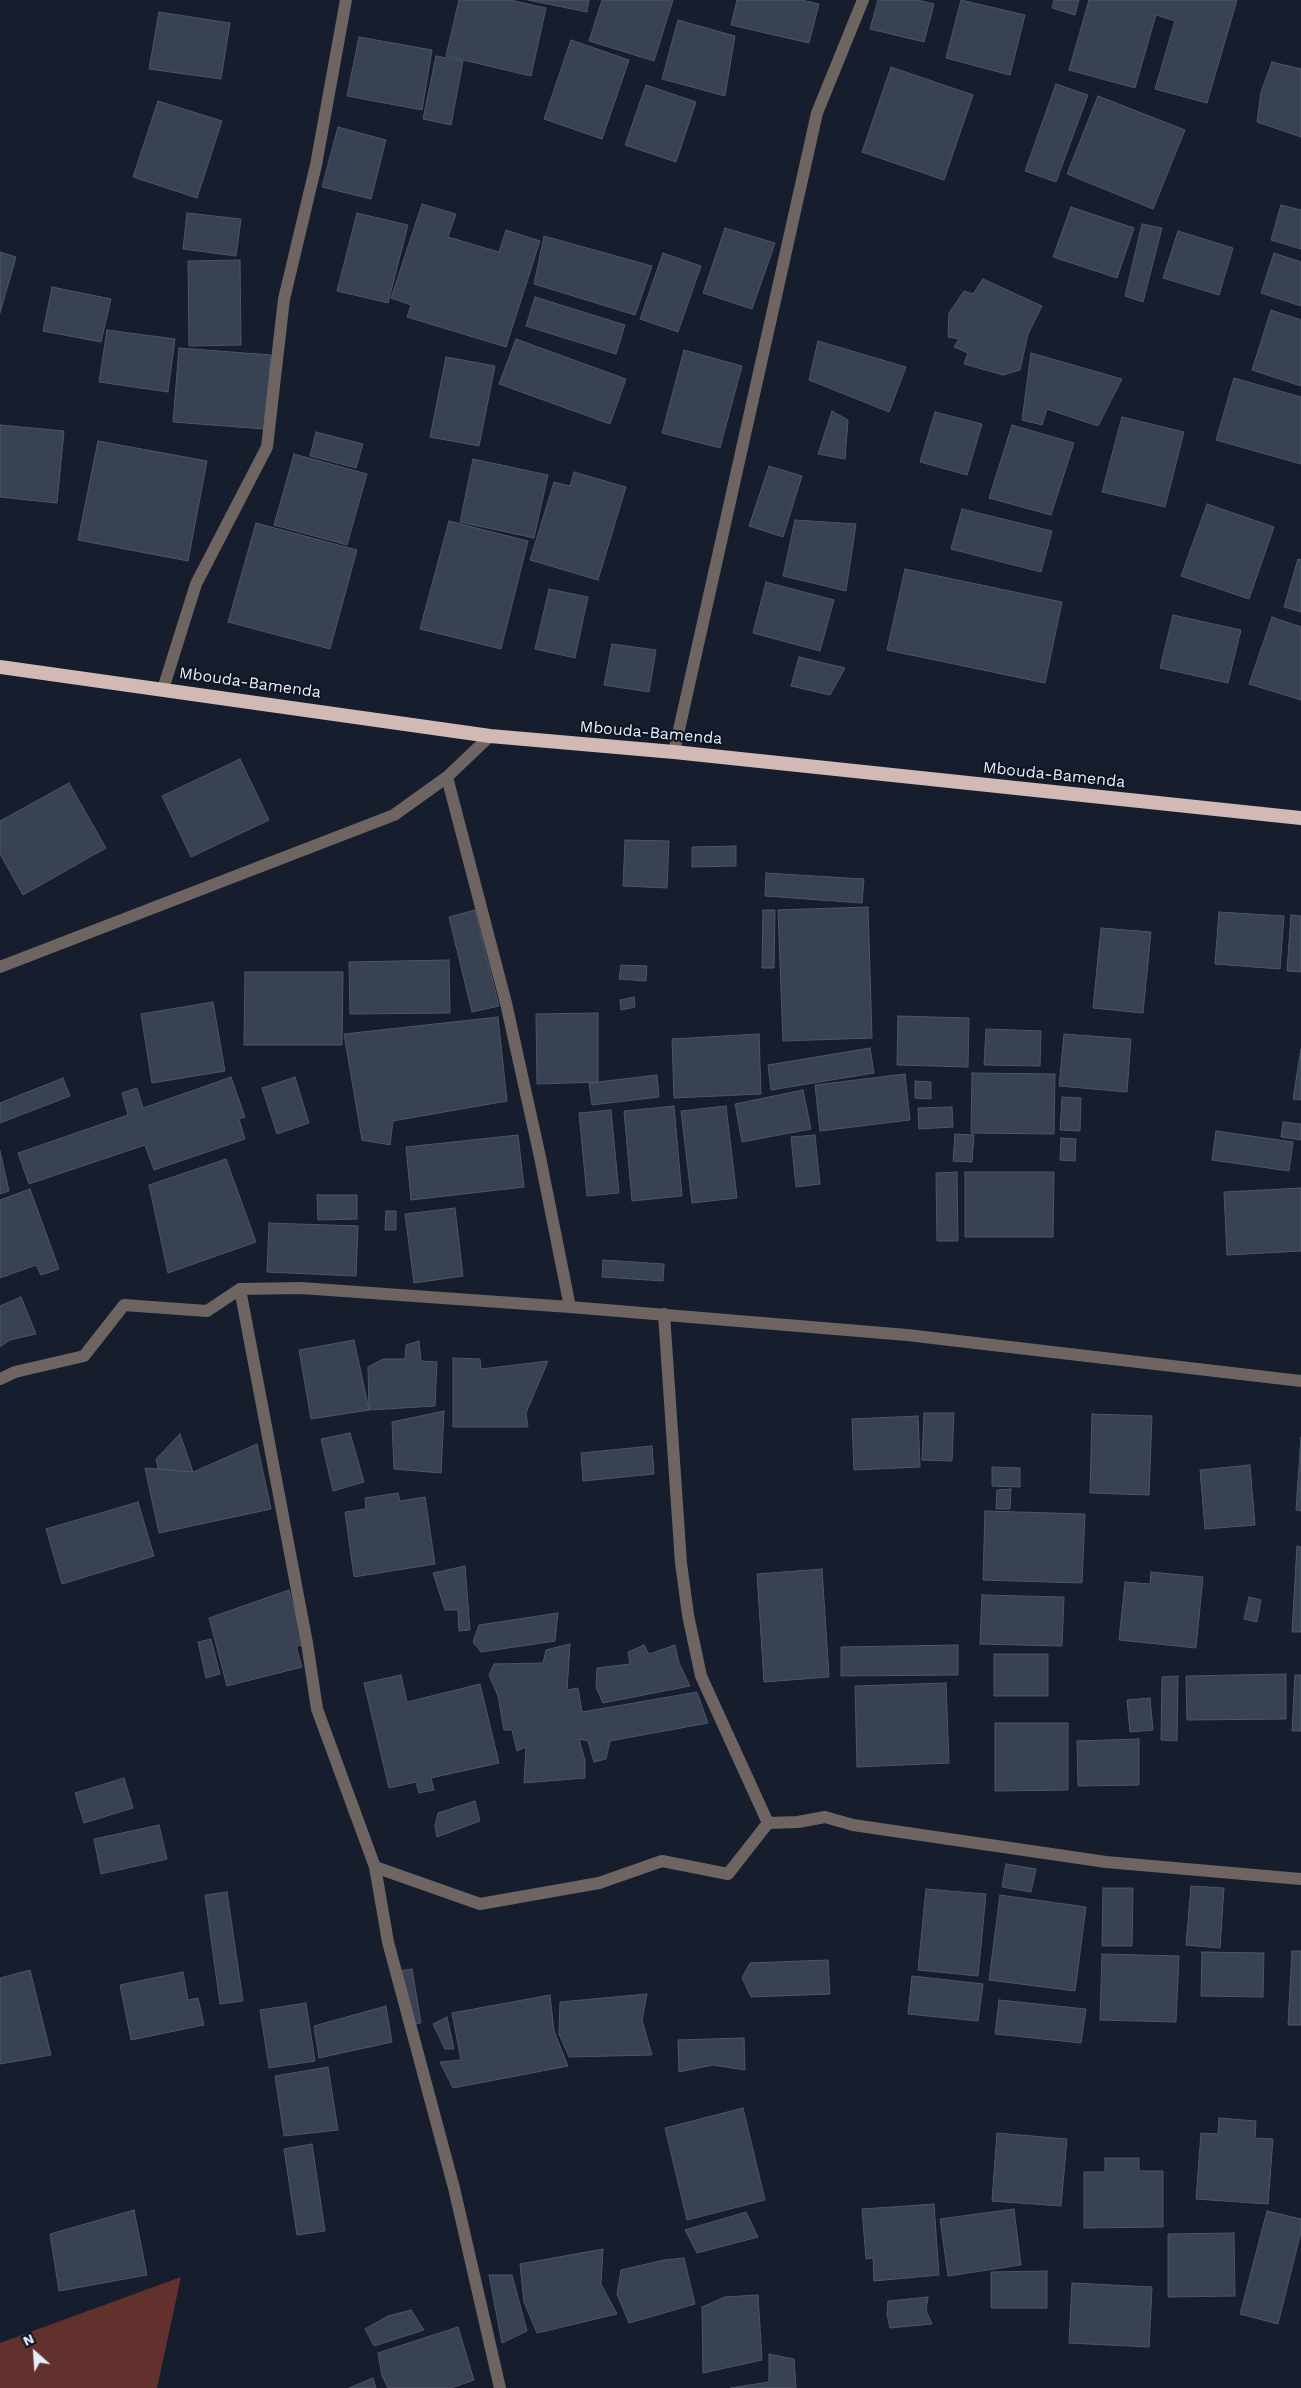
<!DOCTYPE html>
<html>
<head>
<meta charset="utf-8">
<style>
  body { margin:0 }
  #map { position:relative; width:1301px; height:2388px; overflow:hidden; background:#161d2c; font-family:"Work Sans",sans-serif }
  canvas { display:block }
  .north { position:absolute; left:10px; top:2328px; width:50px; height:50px; -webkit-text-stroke:4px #0d1422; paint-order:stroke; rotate:334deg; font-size:14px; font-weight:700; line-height:20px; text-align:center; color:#e7edf7 }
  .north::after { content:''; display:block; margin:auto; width:18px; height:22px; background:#e7edf7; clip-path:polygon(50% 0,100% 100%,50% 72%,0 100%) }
</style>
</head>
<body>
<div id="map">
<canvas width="1301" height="2388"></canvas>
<div class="north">N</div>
</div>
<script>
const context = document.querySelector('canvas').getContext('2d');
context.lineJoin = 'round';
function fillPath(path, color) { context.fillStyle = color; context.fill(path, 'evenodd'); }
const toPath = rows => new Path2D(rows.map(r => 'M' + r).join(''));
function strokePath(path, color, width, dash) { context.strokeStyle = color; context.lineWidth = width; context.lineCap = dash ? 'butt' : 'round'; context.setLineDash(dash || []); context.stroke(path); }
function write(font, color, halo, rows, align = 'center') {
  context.font = font + ' "Work Sans",sans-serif'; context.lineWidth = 4; context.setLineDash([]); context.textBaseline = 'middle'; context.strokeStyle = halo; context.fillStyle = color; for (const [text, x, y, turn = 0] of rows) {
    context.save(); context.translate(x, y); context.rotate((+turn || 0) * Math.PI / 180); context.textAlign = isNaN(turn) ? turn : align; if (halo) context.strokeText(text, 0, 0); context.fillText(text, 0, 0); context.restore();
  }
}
fillPath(toPath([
  [181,2277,157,2388,0,2388,0,2343]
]), '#62312d');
const building = toPath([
  [459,0,510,0,546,8,531,76,446,56,459,0],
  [528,0,589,0,587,12,528,0],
  [602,0,673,0,654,61,589,41,602,0],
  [737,0,801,0,819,4,809,43,731,25,737,0],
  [878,0,917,0,934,4,924,42,870,29,878,0],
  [961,0,1025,15,1010,75,946,58,961,0],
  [1054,0,1079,0,1075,15,1052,8,1054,0],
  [1089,0,1237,0,1207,103,1155,89,1175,21,1156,15,1135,88,1069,70,1089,0],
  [159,12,230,23,221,79,149,69,159,12],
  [678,20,735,36,725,96,662,79,678,20],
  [359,37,432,50,422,110,347,96,359,37],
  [571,40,629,60,602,139,544,119,571,40],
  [436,56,463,61,451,125,423,119,436,56],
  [1272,62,1301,69,1301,137,1257,122,1261,92,1272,62],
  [891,67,973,95,944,180,862,152,891,67],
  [1056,84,1088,95,1056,182,1025,171,1056,84],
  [646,85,696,102,676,162,625,145,646,85],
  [1098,96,1185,130,1153,209,1067,174,1098,96],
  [158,101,222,121,197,198,133,177,158,101],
  [338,127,386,140,371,199,322,187,338,127],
  [422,204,456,214,448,237,499,252,506,230,540,241,506,347,407,317,411,305,391,298,422,204],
  [1281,205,1301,210,1301,249,1271,240,1281,205],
  [1071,207,1134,228,1117,278,1053,257,1071,207],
  [187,213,241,219,236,256,183,249,187,213],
  [357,213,408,225,388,303,337,291,357,213],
  [1142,224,1162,228,1143,302,1125,296,1142,224],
  [725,228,775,243,752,309,703,293,725,228],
  [1178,231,1233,248,1219,295,1163,278,1178,231],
  [544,236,652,266,635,315,534,284,544,236],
  [0,252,16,257,0,313,0,252],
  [663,253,701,266,678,332,640,319,663,253],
  [1274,253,1301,262,1301,306,1261,293,1274,253],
  [240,260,241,345,189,346,188,261,240,260],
  [983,279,1042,306,1028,334,1020,370,1003,375,964,364,968,353,954,347,959,339,948,337,949,313,964,291,973,294,983,279],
  [52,287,111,299,101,342,43,331,52,287],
  [535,297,625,325,616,354,526,326,535,297],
  [1271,310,1301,320,1301,386,1252,370,1271,310],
  [107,330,175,339,168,392,99,382,107,330],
  [516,339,626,379,610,424,499,384,516,339],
  [818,341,906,367,889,412,809,380,818,341],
  [179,348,271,355,264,429,173,422,179,348],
  [684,350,742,366,720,448,662,433,684,350],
  [1031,353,1122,379,1098,426,1047,409,1042,425,1022,420,1031,353],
  [446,357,495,366,479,446,430,437,446,357],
  [1234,378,1301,397,1301,464,1216,440,1234,378],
  [832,411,848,420,845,459,818,454,832,411],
  [935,412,982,424,967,475,920,462,935,412],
  [1122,417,1184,432,1165,507,1102,492,1122,417],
  [0,425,64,431,57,503,0,497,0,425],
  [1012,425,1074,443,1051,515,989,498,1012,425],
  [316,432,363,444,356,468,310,456,316,432],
  [98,441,207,461,188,561,78,540,98,441],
  [294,454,367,474,347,545,274,525,294,454],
  [473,459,548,475,534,538,460,522,473,459],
  [769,466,802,476,783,537,749,526,769,466],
  [574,472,626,487,598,580,530,560,554,482,570,486,574,472],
  [1207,504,1274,527,1249,599,1181,576,1207,504],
  [962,509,1052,531,1041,572,951,549,962,509],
  [795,520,856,524,846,591,783,576,795,520],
  [449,521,528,541,501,649,420,629,449,521],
  [256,523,357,550,330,649,228,622,256,523],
  [1298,559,1301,560,1301,612,1284,607,1298,559],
  [905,569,1062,602,1045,683,887,650,905,569],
  [766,582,834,600,820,651,753,633,766,582],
  [549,589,588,597,575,658,535,649,549,589],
  [1173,615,1241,630,1228,683,1160,668,1173,615],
  [1272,617,1301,627,1301,700,1249,684,1272,617],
  [612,644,656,650,649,692,604,685,612,644],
  [799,657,845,668,830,695,791,686,799,657],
  [240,759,269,820,191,857,162,796,240,759],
  [69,783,106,848,23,895,0,854,0,821,69,783],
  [625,840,669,841,667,888,623,886,625,840],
  [736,846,736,866,692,867,692,847,736,846],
  [766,873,864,879,862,903,765,896,766,873],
  [868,907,872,1038,783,1041,778,910,868,907],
  [475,910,499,1006,472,1012,449,917,475,910],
  [763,910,775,910,774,968,762,968,763,910],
  [1219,912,1284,916,1280,969,1215,964,1219,912],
  [1291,915,1301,916,1301,972,1287,971,1291,915],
  [1101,928,1151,932,1143,1013,1093,1008,1101,928],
  [449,960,450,1013,350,1014,349,962,449,960],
  [621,965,647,966,646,981,619,979,621,965],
  [245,972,343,972,342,1045,244,1045,245,972],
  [634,997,635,1007,621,1010,620,1000,634,997],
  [213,1002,225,1071,152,1083,141,1014,213,1002],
  [598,1013,598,1082,537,1084,536,1014,598,1013],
  [898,1016,969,1018,968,1067,897,1065,898,1016],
  [498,1017,507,1101,393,1121,390,1145,362,1140,344,1034,498,1017],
  [986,1029,1041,1031,1040,1066,984,1065,986,1029],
  [759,1034,761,1094,674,1098,672,1039,759,1034],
  [1064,1034,1131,1039,1127,1092,1059,1086,1064,1034],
  [870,1048,874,1073,771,1090,768,1065,870,1048],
  [1301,1049,1301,1100,1293,1099,1301,1049],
  [972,1073,1055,1074,1054,1134,971,1133,972,1073],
  [905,1074,910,1120,820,1131,815,1085,905,1074],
  [657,1075,659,1097,592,1105,589,1083,657,1075],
  [231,1077,245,1117,239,1119,245,1139,154,1170,145,1145,29,1184,18,1153,128,1115,122,1093,137,1088,143,1108,231,1077],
  [295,1077,309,1123,277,1134,262,1088,295,1077],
  [63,1078,70,1096,0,1123,0,1103,63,1078],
  [915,1081,931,1082,931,1099,915,1098,915,1081],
  [803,1090,811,1129,742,1142,735,1104,803,1090],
  [1062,1097,1081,1098,1080,1131,1060,1130,1062,1097],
  [674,1106,682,1196,632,1201,624,1111,674,1106],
  [726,1106,737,1198,692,1203,681,1111,726,1106],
  [952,1107,953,1127,919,1129,918,1108,952,1107],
  [611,1110,619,1193,587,1196,579,1113,611,1110],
  [1283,1122,1301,1124,1301,1140,1281,1137,1283,1122],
  [1216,1131,1293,1142,1289,1171,1212,1160,1216,1131],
  [955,1134,974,1135,972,1162,953,1161,955,1134],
  [518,1135,524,1187,411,1200,406,1147,518,1135],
  [815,1135,820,1184,796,1187,791,1137,815,1135],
  [1061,1138,1076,1139,1075,1161,1060,1160,1061,1138],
  [0,1151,9,1191,0,1194,0,1151],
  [226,1159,256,1242,168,1273,149,1185,226,1159],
  [957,1172,958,1241,937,1241,936,1173,957,1172],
  [965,1172,1054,1172,1053,1237,965,1237,965,1172],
  [1301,1188,1301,1251,1227,1255,1224,1192,1301,1188],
  [30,1189,59,1269,41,1275,36,1265,0,1278,0,1200,30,1189],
  [317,1195,357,1195,357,1219,318,1220,317,1195],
  [455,1208,463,1276,414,1283,405,1214,455,1208],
  [386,1211,396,1211,396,1230,385,1230,386,1211],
  [269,1223,358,1226,356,1276,267,1272,269,1223],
  [603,1260,664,1264,663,1281,602,1277,603,1260],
  [21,1297,36,1334,10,1340,0,1347,0,1306,21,1297],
  [354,1340,369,1410,311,1419,299,1350,354,1340],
  [419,1341,421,1361,437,1362,435,1406,369,1410,368,1367,383,1359,405,1359,406,1345,419,1341],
  [453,1358,480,1359,481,1369,548,1361,526,1413,528,1427,453,1427,453,1358],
  [444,1411,441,1473,394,1469,392,1422,444,1411],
  [924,1413,954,1413,952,1461,922,1460,924,1413],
  [1092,1414,1152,1416,1149,1495,1090,1493,1092,1414],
  [918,1416,920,1467,854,1470,852,1419,918,1416],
  [350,1433,364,1482,333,1491,321,1439,350,1433],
  [180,1434,193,1472,158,1469,156,1459,180,1434],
  [1301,1437,1301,1511,1296,1510,1301,1437],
  [257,1444,271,1509,159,1533,145,1468,193,1472,257,1444],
  [652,1446,654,1474,583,1481,581,1453,652,1446],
  [1250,1465,1255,1525,1205,1529,1200,1470,1250,1465],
  [992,1467,1020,1468,1020,1487,992,1486,992,1467],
  [1011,1489,1010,1509,996,1509,997,1490,1011,1489],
  [398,1493,400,1501,425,1497,435,1564,354,1577,345,1512,366,1509,365,1498,398,1493],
  [138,1502,154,1556,62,1584,46,1529,138,1502],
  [985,1511,1085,1514,1082,1583,983,1580,985,1511],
  [1297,1546,1301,1547,1301,1632,1292,1632,1297,1546],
  [465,1566,470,1630,459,1631,458,1610,445,1610,433,1573,465,1566],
  [822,1569,829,1677,764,1682,757,1574,822,1569],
  [1151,1572,1203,1577,1196,1648,1119,1640,1125,1582,1150,1584,1151,1572],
  [289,1590,304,1645,296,1646,302,1667,227,1686,209,1618,289,1590],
  [982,1595,1064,1597,1062,1646,980,1644,982,1595],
  [1249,1597,1261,1600,1257,1622,1244,1619,1249,1597],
  [558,1613,555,1641,481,1652,473,1642,479,1625,558,1613],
  [211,1639,220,1674,206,1678,198,1642,211,1639],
  [570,1644,567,1690,578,1688,582,1712,697,1692,708,1723,610,1741,606,1759,594,1762,588,1741,579,1739,585,1760,585,1778,524,1783,526,1747,517,1751,512,1730,504,1730,498,1696,489,1675,494,1664,543,1663,546,1650,570,1644],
  [644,1645,649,1654,675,1645,679,1663,690,1686,603,1703,596,1687,597,1668,630,1664,628,1652,644,1645],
  [958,1645,958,1675,841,1676,841,1647,958,1645],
  [994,1654,1048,1654,1048,1696,994,1696,994,1654],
  [1286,1674,1286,1719,1187,1720,1186,1676,1286,1674],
  [401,1675,407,1702,480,1684,499,1763,431,1778,434,1790,419,1793,416,1782,389,1788,364,1683,401,1675],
  [1295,1675,1301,1675,1301,1731,1292,1731,1295,1675],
  [1178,1676,1177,1741,1161,1740,1162,1677,1178,1676],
  [946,1683,949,1763,857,1767,855,1686,946,1683],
  [1150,1698,1153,1730,1130,1732,1127,1700,1150,1698],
  [995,1723,1068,1723,1068,1790,995,1791,995,1723],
  [1139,1739,1139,1785,1078,1786,1077,1741,1139,1739],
  [124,1778,133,1808,84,1823,75,1793,124,1778],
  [475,1801,480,1821,437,1837,435,1826,438,1813,475,1801],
  [159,1825,167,1859,101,1874,94,1839,159,1825],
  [1006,1864,1036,1869,1031,1892,1002,1887,1006,1864],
  [1191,1886,1224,1888,1220,1948,1186,1945,1191,1886],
  [1103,1888,1133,1888,1132,1946,1102,1946,1103,1888],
  [926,1889,986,1894,978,1976,918,1970,926,1889],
  [227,1892,243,2001,220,2004,205,1895,227,1892],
  [1000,1895,1086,1907,1075,1991,989,1980,1000,1895],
  [1292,1951,1301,1951,1301,2025,1288,2025,1292,1951],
  [1202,1952,1264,1953,1263,1997,1201,1996,1202,1952],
  [1102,1954,1179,1956,1176,2022,1100,2020,1102,1954],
  [828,1960,830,1994,751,1997,742,1978,750,1963,828,1960],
  [412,1969,421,2023,407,2025,399,1971,412,1969],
  [30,1970,51,2055,0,2064,0,1978,30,1970],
  [183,1972,188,2000,198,1998,204,2025,131,2040,120,1985,183,1972],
  [912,1976,983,1984,978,2021,908,2014,912,1976],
  [647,1994,642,2020,652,2055,569,2057,559,2034,560,2002,647,1994],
  [550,1995,554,2031,568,2066,453,2088,440,2062,461,2060,452,2013,550,1995],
  [999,2000,1086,2009,1081,2043,995,2034,999,2000],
  [306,2003,315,2061,269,2068,260,2010,306,2003],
  [386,2006,392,2042,319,2058,314,2026,386,2006],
  [447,2017,454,2049,445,2049,433,2024,447,2017],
  [744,2038,745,2070,713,2065,679,2072,678,2040,744,2038],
  [328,2067,338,2130,284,2136,275,2076,328,2067],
  [743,2108,765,2200,687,2220,665,2128,743,2108],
  [1219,2118,1256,2121,1255,2138,1273,2139,1268,2204,1196,2199,1201,2133,1218,2134,1219,2118],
  [997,2133,1067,2139,1061,2206,992,2201,997,2133],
  [312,2144,325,2231,297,2235,284,2149,312,2144],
  [1105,2158,1139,2158,1139,2171,1163,2171,1163,2227,1084,2228,1084,2172,1105,2172,1105,2158],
  [934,2204,939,2275,874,2281,873,2258,866,2259,862,2209,934,2204],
  [1014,2209,1021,2265,948,2276,940,2219,1014,2209],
  [134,2210,147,2275,59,2291,50,2234,134,2210],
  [1267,2211,1301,2219,1301,2232,1278,2324,1240,2314,1267,2211],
  [746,2212,758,2237,697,2253,685,2230,746,2212],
  [1234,2233,1235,2296,1168,2297,1168,2234,1234,2233],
  [603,2249,601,2284,617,2314,537,2333,524,2302,520,2264,603,2249],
  [684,2258,695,2304,629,2323,617,2294,621,2270,664,2260,684,2258],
  [1047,2271,1047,2308,991,2308,991,2272,1047,2271],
  [489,2275,512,2275,527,2331,502,2343,489,2275],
  [1072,2283,1152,2287,1149,2347,1069,2343,1072,2283],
  [758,2295,762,2360,703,2373,702,2307,725,2297,758,2295],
  [928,2297,926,2310,932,2324,890,2328,887,2314,888,2301,928,2297],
  [411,2310,424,2330,374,2346,365,2329,388,2316,411,2310],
  [458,2327,474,2380,451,2388,388,2388,382,2376,378,2353,458,2327],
  [769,2354,794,2359,796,2388,730,2388,769,2382,769,2354],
  [373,2378,376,2388,349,2388,373,2378]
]);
fillPath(building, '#394252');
strokePath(building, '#4c5667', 1);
strokePath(toPath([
  [163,689,196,584,267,447,284,299,316,165,346,0],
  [674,752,817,113,863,0],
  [447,777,506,1003,540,1157,570,1307,907,1335,1301,1381],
  [240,1289,307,1643,317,1709,375,1867,388,1942,454,2188,500,2388],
  [664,1314,681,1563,688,1615,701,1676,768,1823,798,1822,825,1817,853,1825,1106,1862,1301,1879],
  [0,1379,15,1372,84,1356,124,1305,207,1311,240,1289,301,1288,570,1307],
  [375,1867,480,1904,599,1883,662,1861,728,1874,768,1823]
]), '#6e6462', 12);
strokePath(toPath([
  [0,967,394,815,447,777,490,736]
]), '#6e6462', 12);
strokePath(toPath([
  [0,667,490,736,674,752,1301,818]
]), '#d2b9b6', 14);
write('16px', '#e7edf7', '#0d1422', [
  ["Mbouda-Bamenda",250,683,8],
  ["Mbouda-Bamenda",651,733,5],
  ["Mbouda-Bamenda",1054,775,6]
]);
</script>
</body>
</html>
